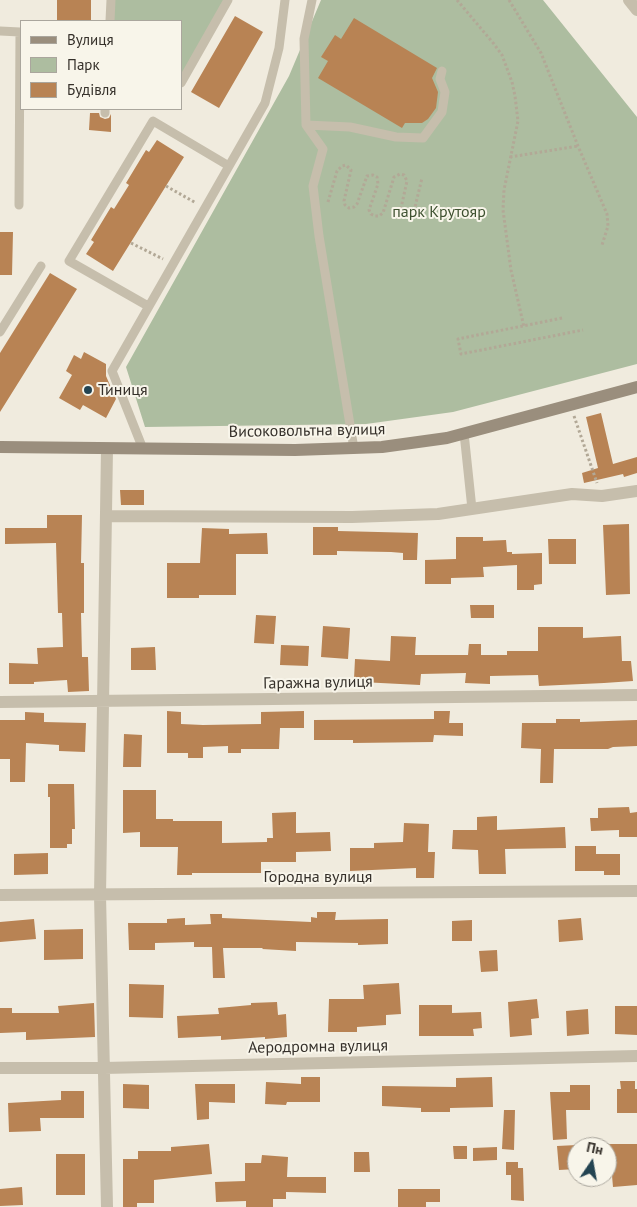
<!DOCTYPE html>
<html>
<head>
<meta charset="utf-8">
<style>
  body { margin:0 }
  #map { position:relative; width:637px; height:1207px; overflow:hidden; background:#f0ebde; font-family:"PT Sans",sans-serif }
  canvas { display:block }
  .legend { position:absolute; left:20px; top:20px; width:162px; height:90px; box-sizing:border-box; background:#f8f5ea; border:1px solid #aaa69d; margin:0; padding:6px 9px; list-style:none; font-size:15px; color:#35302a }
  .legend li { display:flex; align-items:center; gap:10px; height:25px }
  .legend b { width:25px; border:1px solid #aaa69d }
  .north { position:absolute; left:567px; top:1137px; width:50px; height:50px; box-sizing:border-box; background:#f8f5ea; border:1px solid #aaa69d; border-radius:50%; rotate:12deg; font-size:14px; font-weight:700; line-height:20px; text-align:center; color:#35302a }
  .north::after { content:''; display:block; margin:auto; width:18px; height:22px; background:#244452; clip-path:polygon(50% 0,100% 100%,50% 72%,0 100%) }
</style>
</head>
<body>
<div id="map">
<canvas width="637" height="1207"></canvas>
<ul class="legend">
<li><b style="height:6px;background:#9a8e7d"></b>Вулиця</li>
<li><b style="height:14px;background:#adbda0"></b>Парк</li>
<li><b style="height:14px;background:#b88354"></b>Будівля</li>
</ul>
<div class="north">Пн</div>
</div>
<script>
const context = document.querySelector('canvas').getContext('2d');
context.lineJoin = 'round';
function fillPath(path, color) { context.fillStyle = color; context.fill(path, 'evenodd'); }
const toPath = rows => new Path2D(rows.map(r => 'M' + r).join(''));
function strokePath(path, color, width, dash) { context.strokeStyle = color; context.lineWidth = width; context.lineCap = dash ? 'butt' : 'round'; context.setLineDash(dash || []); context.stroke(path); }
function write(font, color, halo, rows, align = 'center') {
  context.font = font + ' "PT Sans",sans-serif'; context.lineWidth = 4; context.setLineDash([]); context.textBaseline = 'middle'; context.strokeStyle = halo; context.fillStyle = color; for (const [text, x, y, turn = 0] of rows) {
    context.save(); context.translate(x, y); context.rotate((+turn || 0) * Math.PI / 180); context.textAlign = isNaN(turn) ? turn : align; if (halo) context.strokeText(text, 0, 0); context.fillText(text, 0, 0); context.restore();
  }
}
fillPath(toPath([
  [111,0,228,0,181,83,181,21,110,21],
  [321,0,543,0,637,117,637,364,453,412,366,424,145,427,126,367,289,76]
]), '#adbda0');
fillPath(toPath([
  [57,0,91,0,91,21,57,21],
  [235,16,263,32,219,108,191,92],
  [354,18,437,68,432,78,438,92,436,108,428,119,422,123,405,123,402,128,318,78,328,61,321,57,335,35,341,39],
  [90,113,99,113,100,117,105,119,109,118,111,114,111,132,89,130],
  [157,140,184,157,113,271,86,254,94,242,91,240,111,207,114,209,129,185,126,183,146,150,149,152],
  [0,232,13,232,12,275,0,275],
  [50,273,77,289,0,412,0,353],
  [84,352,106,364,106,376,116,399,106,418,83,405,80,410,59,398,72,375,66,371,74,355,81,359],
  [601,413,613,464,637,457,637,473,624,477,623,474,584,483,582,473,598,468,586,417],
  [120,490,144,490,144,505,121,505],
  [47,515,82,515,81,563,84,563,84,613,81,613,82,657,88,657,89,691,68,692,67,680,34,682,34,684,9,684,9,663,38,664,37,648,63,647,62,613,58,613,56,543,5,544,5,528,47,528],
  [629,524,630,594,606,595,603,525],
  [313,527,338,527,338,531,418,533,417,560,403,560,403,553,391,552,337,551,337,555,313,555],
  [202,528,229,529,229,534,267,533,268,554,236,554,236,595,199,595,199,598,167,598,167,563,200,563],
  [456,537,483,537,483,541,506,540,507,552,512,552,512,554,542,553,542,584,534,585,534,590,517,590,517,565,483,567,484,577,451,578,451,584,425,584,425,560,456,559],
  [548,539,576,539,576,564,549,564],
  [470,605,494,605,494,618,471,618],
  [256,615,276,616,274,644,254,643],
  [323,626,350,628,348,659,321,657],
  [538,627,583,627,583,638,621,636,622,661,631,661,633,681,604,683,539,686,538,675,490,676,490,684,465,683,466,673,421,674,420,685,361,682,361,680,354,679,355,659,390,661,391,636,416,637,415,655,468,655,469,644,481,644,481,655,507,655,507,651,538,651],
  [281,645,309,646,308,666,280,665],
  [155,647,156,670,131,670,131,648],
  [167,711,181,712,181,724,203,725,261,724,261,712,304,711,304,728,280,728,279,749,241,749,241,753,228,753,228,746,203,747,203,758,188,758,188,753,167,753],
  [434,711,450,711,449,723,463,723,463,736,434,735,433,742,353,743,353,740,314,740,314,720,434,719],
  [25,712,44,713,44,722,86,723,85,752,59,751,59,745,26,743,25,782,10,782,10,759,0,759,0,720,25,720],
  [556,719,580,719,580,722,637,720,637,746,613,747,608,749,554,749,553,783,540,783,541,749,521,748,522,723,556,723],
  [124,734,142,735,141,767,123,767],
  [48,784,74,784,75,829,72,829,72,844,67,844,67,848,50,848,50,797,48,797],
  [123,790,156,790,156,819,173,819,173,821,222,821,222,843,267,842,267,838,273,838,272,813,296,812,296,833,330,832,331,851,296,852,296,862,261,862,261,873,192,873,192,875,177,875,178,847,140,847,140,832,123,833],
  [629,807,630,813,637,812,637,837,619,837,619,830,591,831,590,818,598,818,598,808],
  [497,816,497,830,565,827,566,848,505,849,506,874,479,874,478,850,452,849,453,830,477,830,477,817],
  [404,823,429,824,428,852,435,852,434,878,416,878,416,868,350,871,350,848,374,848,374,843,403,842],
  [575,846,596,846,596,854,620,854,620,875,604,875,604,871,575,871],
  [48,853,48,874,14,875,14,854],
  [317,912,336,912,335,920,388,919,388,944,358,945,358,943,296,942,296,951,262,949,263,948,223,948,225,978,213,978,212,947,194,947,194,942,155,943,155,950,129,950,128,923,167,923,167,919,185,918,185,925,211,924,210,914,222,914,222,918,311,922,311,917,317,918],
  [581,918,583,940,559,942,558,920],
  [34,919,36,939,0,942,0,922],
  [472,920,472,941,452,941,452,921],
  [83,929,83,959,44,960,44,930],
  [497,950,498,971,481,972,479,951],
  [399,983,401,1014,386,1015,386,1025,357,1027,357,1032,328,1032,329,999,364,999,363,985],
  [129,984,164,985,163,1018,129,1017],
  [537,999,539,1018,531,1019,532,1035,510,1037,508,1002],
  [277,1002,278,1015,286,1014,287,1037,265,1039,265,1037,221,1040,221,1036,178,1038,177,1016,219,1014,218,1008,251,1005,251,1003],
  [94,1003,95,1037,26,1040,26,1032,0,1033,0,1008,12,1008,12,1013,59,1013,58,1006],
  [419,1005,452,1005,452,1013,481,1012,482,1028,473,1029,474,1036,419,1036],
  [615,1006,637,1006,637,1035,615,1034],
  [588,1009,589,1034,567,1036,566,1011],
  [301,1077,320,1077,320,1102,287,1102,286,1105,265,1104,266,1082,301,1084],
  [492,1077,493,1107,450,1108,450,1112,421,1112,421,1108,382,1106,382,1086,456,1087,456,1078],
  [620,1081,635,1081,635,1089,637,1089,637,1113,617,1113,617,1089,621,1089],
  [123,1084,149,1085,149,1109,123,1108],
  [195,1084,235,1084,235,1103,209,1102,209,1119,197,1120],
  [570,1085,590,1085,590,1110,566,1110,567,1139,553,1140,550,1092,570,1092],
  [61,1091,84,1091,84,1118,40,1118,41,1131,9,1132,8,1103,61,1100],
  [504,1110,515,1110,514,1150,502,1149],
  [209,1144,212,1174,154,1180,154,1203,137,1203,137,1207,123,1207,123,1159,138,1159,138,1151,171,1151,171,1147],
  [607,1144,637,1144,637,1185,613,1187,611,1164,607,1164],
  [577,1145,577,1169,559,1170,557,1146],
  [453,1146,467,1146,467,1159,454,1159],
  [497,1147,497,1160,473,1161,473,1148],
  [354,1152,369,1152,370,1172,354,1172],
  [56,1154,85,1154,85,1195,56,1195],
  [262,1155,288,1157,287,1177,326,1177,326,1193,286,1192,286,1199,273,1199,273,1207,246,1207,246,1201,216,1202,215,1182,245,1181,245,1163,261,1163],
  [506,1162,518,1162,518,1168,523,1168,524,1201,511,1200,511,1175,506,1175],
  [22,1187,23,1205,0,1206,0,1189],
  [398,1189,440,1189,440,1202,426,1202,426,1207,398,1207]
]), '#b88354');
strokePath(toPath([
  [457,0,494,44,502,55,512,82,515,96,518,121,504,190,503,210,511,270,524,327],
  [509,0,541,53,578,146,607,214,608,226,602,245],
  [510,157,578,146],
  [166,186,196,203],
  [328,202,337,171,342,166,346,165,351,170,344,201,345,205,349,208,354,207,357,204,367,176,373,175,377,177,378,184,369,210,371,214,375,216,379,216,383,213,394,177,400,174,404,175,407,181,401,208,406,212,413,211,415,207,422,178],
  [131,243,163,259],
  [562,318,458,339,461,354,583,330],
  [574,416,597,483]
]), '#b2a896', 3, [2.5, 2.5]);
strokePath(toPath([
  [312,0,304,39,306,125,323,149,313,186,319,236,354,449],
  [110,21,111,0],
  [0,31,20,32,19,205],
  [181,83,228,0],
  [105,113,105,109],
  [306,125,350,127,396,137,423,138,442,112,445,92,440,79,442,71],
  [148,306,69,261,153,121,229,166],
  [0,332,41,266],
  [464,433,472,509],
  [143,449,112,371,265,103,279,48,285,0]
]), '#c6beac', 9);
strokePath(toPath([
  [629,0,637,10],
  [107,449,100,895,107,1207],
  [106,516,352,517,438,514,572,494,602,496,637,491],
  [0,702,637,695],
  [0,895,637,891],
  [0,1068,104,1068,637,1056]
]), '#c6beac', 12);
strokePath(toPath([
  [0,447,295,450,382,447,447,438,637,387]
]), '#9a8e7d', 12);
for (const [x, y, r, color] of [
  [88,390,5,"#244452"]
]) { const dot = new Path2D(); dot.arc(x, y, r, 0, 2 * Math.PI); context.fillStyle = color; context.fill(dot); strokePath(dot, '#f8f5ea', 2); }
write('16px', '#3e5130', '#f8f5ea', [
  ["парк Крутояр",439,212]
]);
write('16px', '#35302a', '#f8f5ea', [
  ["Тиниця",98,390]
], 'left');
write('16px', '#35302a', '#f8f5ea', [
  ["Високовольтна вулиця",307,431,-1],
  ["Гаражна вулиця",318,683,-1],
  ["Городна вулиця",318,877],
  ["Аеродромна вулиця",318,1047,-1]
]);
</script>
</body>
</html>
